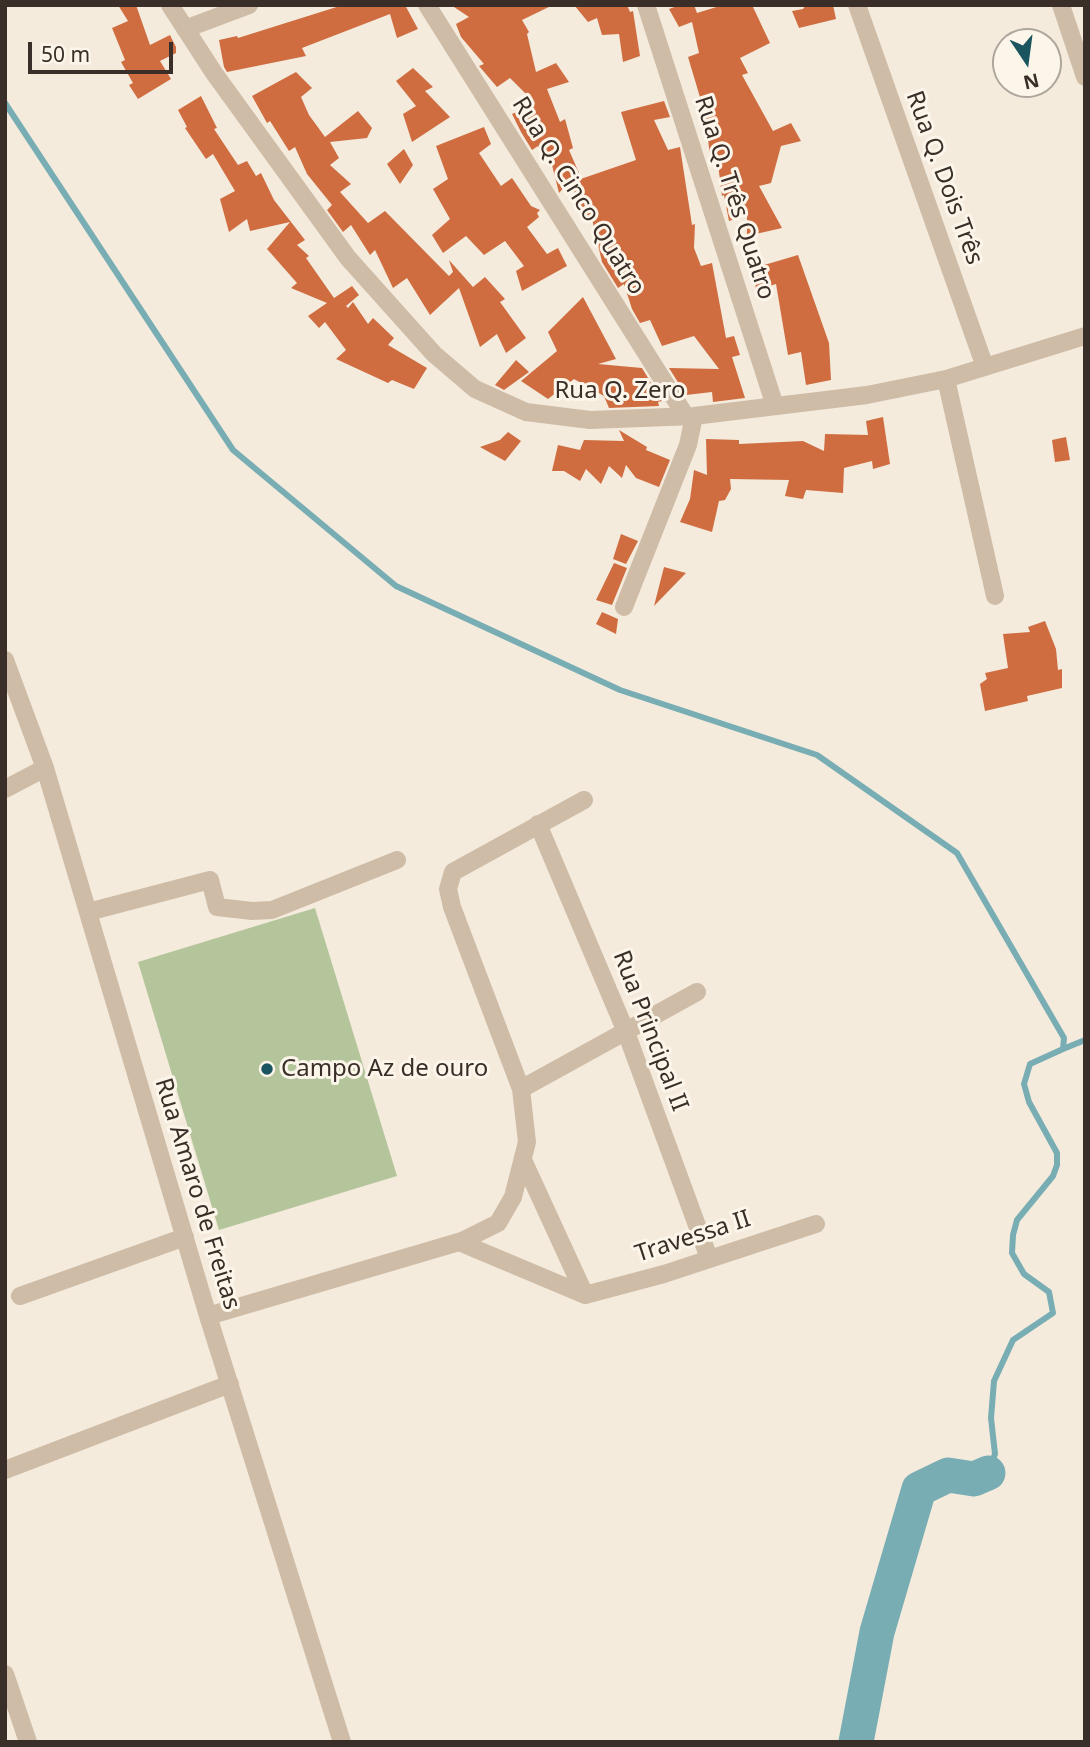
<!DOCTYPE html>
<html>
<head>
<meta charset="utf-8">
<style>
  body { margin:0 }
  #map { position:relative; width:1090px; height:1747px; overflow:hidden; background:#f4ebdd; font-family:"Noto Sans",sans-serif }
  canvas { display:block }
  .frame { position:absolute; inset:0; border:7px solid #3a2f28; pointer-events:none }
  .north { position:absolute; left:992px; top:28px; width:70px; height:70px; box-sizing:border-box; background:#fbf5ea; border:2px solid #aea69c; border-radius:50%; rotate:167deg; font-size:19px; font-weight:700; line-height:28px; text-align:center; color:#3a2f28 }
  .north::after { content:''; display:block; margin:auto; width:24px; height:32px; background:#1a555f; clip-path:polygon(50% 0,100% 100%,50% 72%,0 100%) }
  .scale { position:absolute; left:28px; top:42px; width:145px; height:32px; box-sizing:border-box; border:4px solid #3a2f28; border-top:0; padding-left:9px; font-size:21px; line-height:24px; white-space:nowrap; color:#3a2f28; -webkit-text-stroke:5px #fbf5ea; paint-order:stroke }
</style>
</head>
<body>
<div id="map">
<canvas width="1090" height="1747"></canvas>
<div class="frame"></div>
<div class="north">N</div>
<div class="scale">50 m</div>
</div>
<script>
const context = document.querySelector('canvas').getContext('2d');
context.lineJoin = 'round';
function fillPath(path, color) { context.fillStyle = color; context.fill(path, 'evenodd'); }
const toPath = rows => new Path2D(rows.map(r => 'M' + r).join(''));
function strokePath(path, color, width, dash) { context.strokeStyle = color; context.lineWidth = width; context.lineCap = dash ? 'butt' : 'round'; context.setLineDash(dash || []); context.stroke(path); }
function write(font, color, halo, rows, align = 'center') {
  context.font = font + ' "Noto Sans",sans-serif'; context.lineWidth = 6; context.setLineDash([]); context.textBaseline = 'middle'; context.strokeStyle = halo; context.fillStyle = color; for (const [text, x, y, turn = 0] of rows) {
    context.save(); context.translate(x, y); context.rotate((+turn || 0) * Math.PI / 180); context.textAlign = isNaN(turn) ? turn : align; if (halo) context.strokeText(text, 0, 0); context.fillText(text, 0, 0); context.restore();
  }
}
fillPath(toPath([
  [315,908,397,1176,219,1230,138,962]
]), '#b4c59b');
strokePath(toPath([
  [5,103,233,450,396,586,620,690,817,755,957,853,1064,1038,1063,1049,1030,1064,1024,1084,1029,1102,1057,1153,1057,1165,1053,1176,1017,1220,1013,1235,1012,1253,1024,1274,1049,1292,1053,1313,1013,1340,994,1381,991,1418,995,1454,988,1473],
  [1063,1049,1085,1040]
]), '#79adb4', 6);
strokePath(toPath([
  [856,1742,877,1632,919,1489,948,1475,974,1479,988,1473]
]), '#79adb4', 35);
fillPath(toPath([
  [118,5,136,5,150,45,170,35,176,47,176,53,160,61,171,79,138,99,129,85,133,83,121,62,125,60,112,28,128,21],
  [343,5,405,5,418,29,397,38,390,14,302,48,306,56,227,72,224,67,219,40,237,36,238,38],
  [451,5,553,5,522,20,529,32,527,34,536,72,556,63,569,82,547,89,560,122,565,119,573,148,569,150,579,173,569,183,636,160,621,112,664,101,670,117,654,120,668,150,680,147,692,225,695,224,694,248,701,266,712,263,726,338,734,336,740,355,732,357,745,398,713,402,712,392,686,395,669,368,719,369,694,336,662,346,650,320,640,323,632,309,624,284,618,288,602,262,592,219,587,221,580,202,568,183,559,193,551,161,547,164,538,146,532,150,521,132,512,114,535,103,510,78,497,87,479,66,484,64,461,37,456,24,469,17],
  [574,5,627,5,630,12,633,11,640,56,623,62,619,34,602,35,597,18,588,22],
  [680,5,694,5,697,13,723,5,752,5,770,43,740,58,748,73,742,75,773,131,791,123,801,141,781,146,771,183,759,186,782,228,747,236,747,215,729,221,724,195,722,196,718,164,715,165,713,155,710,156,705,114,688,57,699,53,692,22,679,27,669,9],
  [806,5,833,5,836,19,799,28,792,11,803,9],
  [413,68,433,87,425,91,450,117,412,142,403,114,416,106,396,81],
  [296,72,312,88,301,97,309,115,325,137,358,111,372,128,367,138,330,142,339,158,330,165,351,184,340,192,368,223,385,211,449,276,453,272,449,260,473,287,485,277,505,299,500,302,526,338,506,353,497,334,480,347,459,288,430,315,407,278,393,288,375,250,370,255,351,225,343,232,327,210,332,205,307,174,295,147,289,151,270,121,267,123,252,96],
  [201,96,217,128,214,129,238,165,247,161,256,176,261,173,274,200,305,240,297,245,309,256,306,258,334,298,352,286,359,295,346,306,348,308,353,302,368,324,373,318,394,338,388,345,427,368,414,389,392,380,388,383,336,359,346,350,325,322,319,328,308,316,327,303,291,288,297,283,267,249,290,222,250,231,247,219,229,232,220,199,235,191,213,154,206,159,185,128,187,127,178,110],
  [484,127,491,144,479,153,501,186,512,178,531,206,540,210,537,213,539,217,527,227,547,254,558,248,567,266,522,291,516,271,524,266,505,241,484,255,466,236,443,253,432,235,450,219,433,189,448,179,436,146],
  [404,149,413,165,400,184,387,164],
  [798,255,829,343,831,380,806,385,801,352,788,355,776,284,756,290,754,268],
  [583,297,616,359,598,364,642,368,662,401,658,402,659,406,609,408,604,396,574,379,548,399,521,381,557,351,548,332],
  [516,360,529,372,504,390,495,385],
  [883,417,890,464,873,469,872,461,844,468,843,493,806,490,803,499,785,496,789,480,730,479,731,489,725,500,719,501,712,532,680,522,690,499,694,470,707,475,706,439,739,440,739,444,803,441,824,451,825,434,868,435,866,421],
  [619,430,647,447,646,450,670,460,659,487,636,478,626,465,622,478,609,466,601,484,586,469,580,481,564,471,552,471,558,445,580,450,584,440,624,441],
  [508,432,521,441,505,461,480,447,500,440],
  [1066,437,1070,460,1055,462,1052,440],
  [621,534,638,541,626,564,613,559],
  [614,563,627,568,612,605,596,600],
  [664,567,686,573,654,606],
  [602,612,618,619,616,634,596,624],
  [1045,621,1056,649,1058,670,1062,669,1062,688,1027,696,1028,701,985,711,980,684,987,679,985,673,1008,668,1003,634,1030,632,1028,627]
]), '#cf6d40');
strokePath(toPath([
  [170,5,214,73,348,258,434,354,475,389,526,412,590,420,694,416,867,395,946,379,1085,336],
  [427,5,685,415],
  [646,5,775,406],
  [857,5,985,367],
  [1061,5,1085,77],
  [185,29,249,5],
  [946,379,995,596],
  [624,607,688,445,694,416],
  [5,660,45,768,208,1316,342,1742],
  [5,789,45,768],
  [538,824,626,1032,709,1258],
  [88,912,210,880,217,907,252,911,272,910,397,860],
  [521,1089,697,992],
  [523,1160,585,1295],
  [459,1242,585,1295],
  [585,1295,664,1274,816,1224],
  [20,1296,185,1237],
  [208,1316,462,1241,498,1223,513,1197,527,1142,521,1089,452,907,448,889,453,872,584,800],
  [5,1470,230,1384],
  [5,1674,28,1742]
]), '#cebca7', 18);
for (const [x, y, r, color] of [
  [267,1069,7,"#1a555f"]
]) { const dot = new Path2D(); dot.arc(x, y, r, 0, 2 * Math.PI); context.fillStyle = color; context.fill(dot); strokePath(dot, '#fbf5ea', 2.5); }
write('24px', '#3a2f28', '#fbf5ea', [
  ["Rua Q. Dois Três",944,178,70],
  ["Rua Q. Cinco Quatro",578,196,58],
  ["Rua Q. Três Quatro",734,198,72],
  ["Rua Q. Zero",620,391],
  ["Rua Principal II",650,1031,69],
  ["Rua Amaro de Freitas",197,1194,73],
  ["Travessa II",693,1237,-18]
]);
write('24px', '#3a2f28', '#fbf5ea', [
  ["Campo Az de ouro",281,1069]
], 'left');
</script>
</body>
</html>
